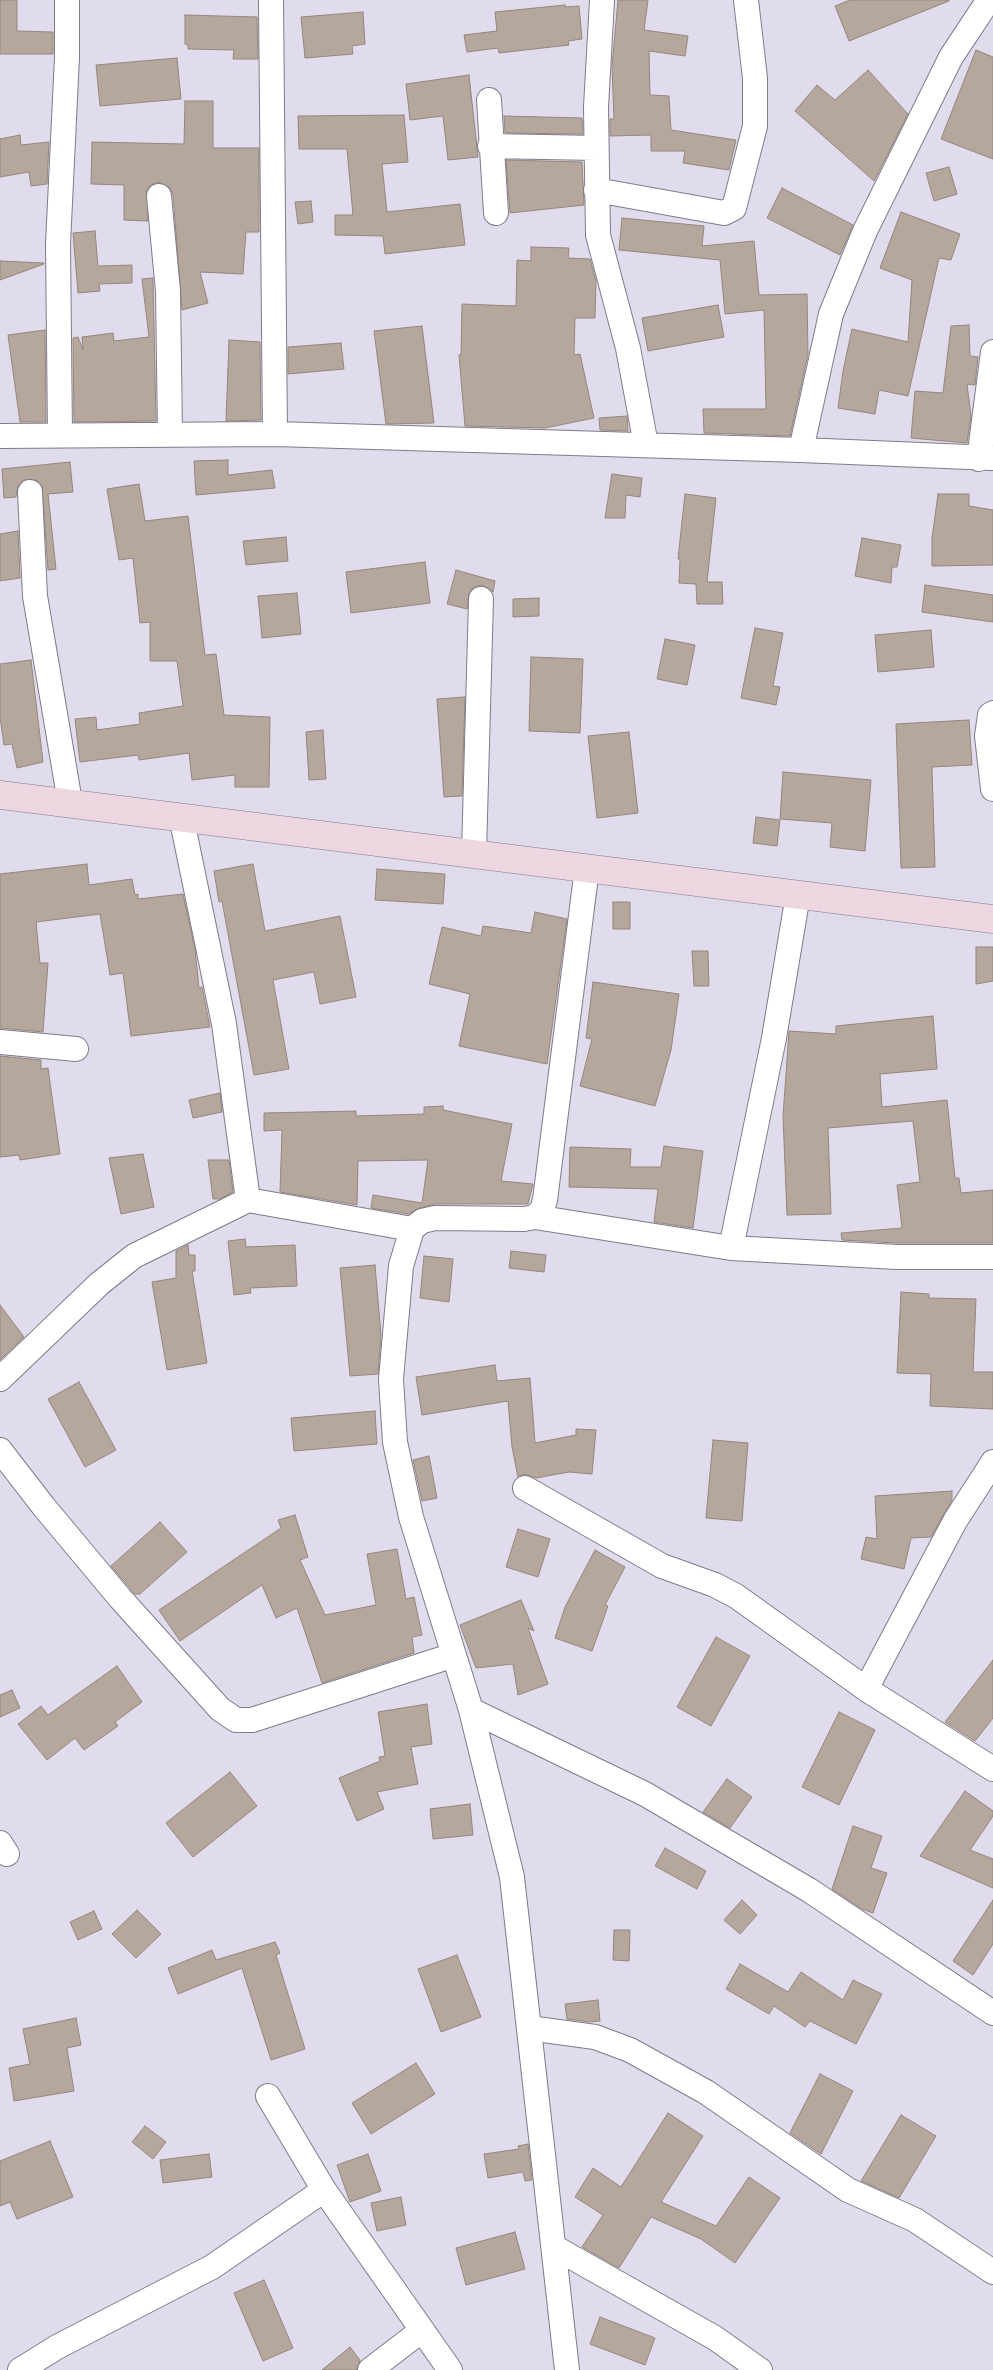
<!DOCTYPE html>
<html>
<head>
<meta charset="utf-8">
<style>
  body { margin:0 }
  canvas { display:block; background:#e1dced }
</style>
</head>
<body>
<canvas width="993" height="2370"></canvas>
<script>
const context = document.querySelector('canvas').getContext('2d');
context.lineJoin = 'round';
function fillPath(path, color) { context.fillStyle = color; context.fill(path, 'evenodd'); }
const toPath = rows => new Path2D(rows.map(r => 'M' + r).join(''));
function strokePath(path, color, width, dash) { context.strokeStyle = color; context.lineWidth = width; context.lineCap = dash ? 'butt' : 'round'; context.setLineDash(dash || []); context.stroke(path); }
const building = toPath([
  [0,0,17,0,17,31,53,32,53,54,0,54,0,0],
  [618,0,648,0,644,30,688,36,685,56,649,51,650,95,669,96,671,130,736,140,729,170,683,163,685,151,651,151,651,135,610,136,610,119,614,119,612,66,618,0],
  [850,0,949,0,949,1,849,41,835,6,850,0],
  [565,5,565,7,579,6,582,39,568,41,569,45,499,53,498,48,467,52,464,35,497,31,495,12,565,5],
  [363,12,365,44,352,46,353,54,305,58,301,17,363,12],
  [185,15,257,17,258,59,233,59,234,50,188,49,188,45,185,44,185,15],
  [976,50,993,57,993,159,941,139,976,50],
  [177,58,181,99,100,106,96,65,177,58],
  [868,70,908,114,874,181,795,111,817,85,835,100,868,70],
  [469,75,478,157,448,160,443,116,410,120,406,84,469,75],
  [185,101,213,101,213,148,259,148,259,232,246,232,243,274,200,272,208,303,182,310,173,195,170,188,158,182,151,185,147,190,148,221,124,220,124,185,91,184,92,142,184,144,185,101],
  [404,115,408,162,382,164,387,212,460,204,465,245,385,254,383,236,335,235,335,215,353,215,347,149,299,149,298,116,404,115],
  [504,116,582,118,583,134,505,133,504,116],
  [20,135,21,145,49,142,47,184,31,186,29,172,0,177,0,139,20,135],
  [506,160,582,162,584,205,510,213,506,160],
  [949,167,957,194,934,201,926,173,949,167],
  [782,188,853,225,840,255,767,218,782,188],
  [311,201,313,222,298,224,295,202,311,201],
  [901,212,960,234,951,260,939,258,908,396,879,390,875,414,838,408,843,371,852,329,908,342,912,280,880,268,901,212],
  [622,218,704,226,702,246,754,241,759,295,807,294,808,354,790,436,704,433,703,409,766,409,764,310,725,314,720,260,619,250,622,218],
  [95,231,98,266,132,265,132,283,99,284,100,291,78,293,73,233,95,231],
  [531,247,569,248,568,258,590,259,596,281,595,318,575,318,574,355,580,354,594,418,545,428,465,426,459,355,461,355,462,304,516,306,517,260,531,261,531,247],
  [0,261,44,263,44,264,0,280,0,261],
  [153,278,156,421,74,422,73,338,78,337,83,350,82,337,113,333,114,341,149,337,142,279,153,278],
  [718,305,724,337,648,351,642,318,718,305],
  [969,325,970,356,978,357,975,385,967,384,971,416,967,443,911,438,915,391,943,393,951,326,969,325],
  [422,326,434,423,386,424,374,331,422,326],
  [45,330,46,422,20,422,8,335,45,330],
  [229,340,260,342,261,420,226,421,229,340],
  [341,343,344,369,288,374,288,347,341,343],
  [627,416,628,431,600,430,599,418,627,416],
  [228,460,228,475,272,470,275,488,196,495,194,461,228,460],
  [70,462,73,492,48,494,56,569,48,570,42,485,36,480,23,480,18,486,16,497,4,498,2,469,70,462],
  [612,474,642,478,640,497,626,495,625,518,605,518,612,474],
  [139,484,145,521,188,516,205,655,216,654,224,715,270,717,269,787,235,787,235,775,192,780,189,753,139,760,138,755,80,762,75,719,96,717,97,730,140,724,139,713,183,706,177,661,150,661,150,622,140,623,133,558,119,560,107,489,139,484],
  [685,494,716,498,707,582,722,582,723,604,697,604,696,584,679,583,680,559,678,559,685,494],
  [938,494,969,494,969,506,993,510,993,565,932,566,932,538,938,494],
  [18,531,20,578,0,581,0,534,18,531],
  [286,537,288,561,246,565,243,541,286,537],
  [862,538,901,545,897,567,892,567,891,583,855,576,862,538],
  [425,562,430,603,351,613,346,572,425,562],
  [456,570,495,581,493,592,482,585,474,587,469,592,467,609,447,604,456,570],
  [925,585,993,595,993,622,922,612,925,585],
  [297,593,301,634,262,638,258,596,297,593],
  [539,598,539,616,513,617,513,599,539,598],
  [755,628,783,633,773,686,780,687,776,705,741,698,755,628],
  [931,630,934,667,878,672,875,635,931,630],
  [665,639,695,645,687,685,657,679,665,639],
  [531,657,583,659,580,733,529,731,531,657],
  [31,660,43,762,17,768,12,744,4,745,0,717,0,664,31,660],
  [465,697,462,796,444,797,437,699,465,697],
  [969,720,972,765,932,767,935,867,901,868,896,724,969,720],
  [323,730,326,779,309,780,306,732,323,730],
  [629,732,638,813,597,818,588,736,629,732],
  [783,772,871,780,865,851,830,847,832,823,780,819,783,772],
  [756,817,780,820,777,846,753,843,756,817],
  [87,864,89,885,132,879,135,895,138,894,138,899,183,894,195,949,199,988,202,987,210,1027,131,1036,123,973,110,975,100,914,36,922,40,963,48,963,43,1032,0,1028,0,874,87,864],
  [253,864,265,931,340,916,356,997,320,1004,314,972,273,980,289,1069,254,1075,222,901,219,902,214,871,253,864],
  [377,869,445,874,443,904,375,900,377,869],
  [613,902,630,902,630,929,613,929,613,902],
  [535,912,567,919,547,1064,459,1046,470,994,429,984,442,927,481,936,483,926,531,933,535,912],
  [976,947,993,947,993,981,976,984,976,947],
  [692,951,708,951,709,986,694,986,692,951],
  [593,982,679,994,671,1050,655,1106,580,1086,592,1039,586,1038,593,982],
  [933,1016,937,1069,880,1074,882,1107,947,1100,955,1178,959,1178,961,1193,993,1190,993,1243,897,1243,842,1240,841,1233,902,1228,897,1185,920,1182,913,1121,828,1128,831,1214,787,1215,783,1116,789,1031,836,1034,836,1026,933,1016],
  [0,1056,41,1060,41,1069,48,1068,60,1154,20,1160,19,1155,0,1157,0,1056],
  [220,1093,222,1112,193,1118,189,1100,220,1093],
  [443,1106,443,1110,512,1124,501,1181,533,1184,528,1204,435,1204,419,1208,408,1214,371,1208,373,1195,422,1203,428,1160,358,1161,357,1205,280,1192,282,1130,264,1131,264,1113,356,1111,356,1116,424,1114,424,1107,443,1106],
  [664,1146,703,1151,693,1228,654,1222,658,1189,569,1187,570,1147,631,1149,630,1167,661,1167,664,1146],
  [143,1154,154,1207,121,1214,109,1158,143,1154],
  [208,1160,229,1160,233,1192,220,1199,213,1199,208,1160],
  [245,1239,246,1247,295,1245,297,1286,250,1288,251,1293,234,1295,228,1241,245,1239],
  [188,1245,189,1255,195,1255,195,1271,192,1271,207,1363,167,1370,152,1282,176,1278,176,1251,188,1245],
  [511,1251,546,1255,544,1272,509,1268,511,1251],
  [424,1256,453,1259,449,1302,420,1298,424,1256],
  [375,1265,381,1335,378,1374,350,1376,340,1268,375,1265],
  [901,1292,929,1294,929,1298,976,1299,973,1372,993,1372,993,1409,930,1406,931,1374,897,1373,901,1292],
  [0,1305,24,1337,0,1360,0,1305],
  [495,1365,497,1381,530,1378,535,1443,576,1435,576,1429,596,1430,592,1474,569,1472,536,1478,525,1474,518,1477,512,1447,508,1401,422,1415,416,1377,495,1365],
  [79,1382,116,1450,85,1467,48,1399,79,1382],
  [375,1411,377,1444,294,1451,291,1418,375,1411],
  [713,1440,748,1443,742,1521,706,1518,713,1440],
  [429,1456,437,1498,422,1501,413,1460,429,1456],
  [952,1491,952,1500,931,1537,911,1538,904,1569,861,1559,866,1537,877,1539,875,1496,952,1491],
  [295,1515,308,1557,300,1560,325,1615,376,1605,367,1554,397,1549,406,1599,414,1597,422,1635,412,1637,414,1653,322,1683,297,1608,276,1618,262,1585,180,1641,159,1610,281,1528,278,1520,295,1515],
  [160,1522,187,1552,140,1594,135,1594,111,1566,160,1522],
  [518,1529,550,1539,538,1577,506,1567,518,1529],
  [595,1550,625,1567,605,1605,608,1606,592,1651,555,1638,565,1607,595,1550],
  [521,1600,534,1631,528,1628,548,1684,518,1695,513,1664,476,1668,460,1625,521,1600],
  [716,1637,750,1656,711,1726,677,1707,716,1637],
  [993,1660,993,1718,975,1741,945,1722,993,1660],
  [117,1666,142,1702,115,1722,118,1726,84,1750,75,1738,47,1760,18,1724,41,1706,48,1715,117,1666],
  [12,1690,20,1708,0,1717,0,1695,12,1690],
  [427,1704,432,1744,411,1747,418,1784,377,1792,384,1809,357,1821,339,1778,380,1761,379,1757,385,1756,378,1712,427,1704],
  [839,1712,875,1730,839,1805,802,1787,839,1712],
  [230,1772,257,1806,193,1857,166,1823,230,1772],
  [727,1779,752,1797,730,1828,703,1812,727,1779],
  [965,1791,993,1811,993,1816,970,1850,993,1859,993,1888,920,1856,965,1791],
  [470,1804,473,1835,433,1839,430,1809,470,1804],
  [853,1826,882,1836,871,1868,887,1873,873,1913,862,1909,832,1889,853,1826],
  [665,1848,706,1871,697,1889,655,1866,665,1848],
  [742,1900,757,1915,740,1934,724,1920,742,1900],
  [993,1900,993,1944,973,1975,953,1961,993,1900],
  [137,1910,161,1934,136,1958,112,1934,137,1910],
  [94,1911,102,1929,78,1940,70,1922,94,1911],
  [614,1930,630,1930,629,1961,613,1960,614,1930],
  [275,1942,280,1953,276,1955,305,2049,271,2060,242,1968,178,1994,168,1968,212,1950,216,1960,275,1942],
  [457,1955,481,2017,441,2032,418,1969,457,1955],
  [740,1964,788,1992,801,1972,843,2000,853,1980,882,1994,856,2044,810,2021,805,2027,774,2006,769,2014,726,1989,740,1964],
  [598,2000,600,2021,589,2022,567,2019,565,2004,598,2000],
  [76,2018,81,2045,67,2048,74,2091,14,2101,9,2068,30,2064,23,2029,76,2018],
  [416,2063,435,2094,371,2134,352,2103,416,2063],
  [820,2074,853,2091,821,2154,790,2133,820,2074],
  [668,2113,703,2136,661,2202,716,2226,749,2177,780,2198,735,2263,701,2239,651,2217,619,2268,582,2247,603,2215,575,2197,593,2168,621,2187,668,2113],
  [901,2115,936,2136,899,2198,861,2181,901,2115],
  [145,2126,166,2142,153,2159,132,2142,145,2126],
  [50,2141,73,2197,17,2219,10,2202,0,2206,0,2161,50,2141],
  [528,2144,532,2180,525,2181,523,2172,488,2178,484,2154,519,2149,518,2146,528,2144],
  [209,2154,212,2177,163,2183,160,2160,209,2154],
  [368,2154,381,2191,350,2202,337,2165,368,2154],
  [401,2197,406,2225,377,2231,371,2203,401,2197],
  [515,2232,525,2269,466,2285,456,2248,515,2232],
  [264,2280,293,2348,263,2361,234,2293,264,2280],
  [600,2317,655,2338,645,2365,590,2344,600,2317],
  [350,2347,360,2360,357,2370,322,2370,350,2347]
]);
fillPath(building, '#b6a79c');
strokePath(building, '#95867c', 1);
const street = toPath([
  [271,0,275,434],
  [602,0,596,107,598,235,628,348,646,445],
  [489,100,496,213],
  [490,146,596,148],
  [596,190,724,213,734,208,755,126,755,78,746,0],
  [159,196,168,291,170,434],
  [60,435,58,244,67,57,67,0],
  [0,436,275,434,801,450,993,458],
  [801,450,831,314,865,231,951,57,984,7],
  [979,459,993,352],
  [30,492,35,596,70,802],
  [993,713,990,715,987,736,993,789],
  [181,816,224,1024,248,1200],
  [474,853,481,599],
  [0,1042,76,1049],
  [535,1217,731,1248,897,1257,993,1257],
  [731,1248,774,1038,798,895],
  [0,1379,99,1284,134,1256,248,1200,412,1229],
  [0,1450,44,1507,120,1598,220,1709,236,1720,252,1720,454,1655],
  [525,1488,662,1566,715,1585,736,1596,866,1689,993,1769],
  [866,1689,955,1521,993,1462],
  [471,1710,645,1794,809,1890,993,2013],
  [0,1843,7,1854],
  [529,2028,595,2037,630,2050,706,2092,848,2190,915,2220,993,2272],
  [268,2096,324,2190,450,2370],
  [554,2247,715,2338,760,2370],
  [20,2370,57,2347,212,2267,324,2190],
  [370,2370,421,2331],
  [567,2370,512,1877,471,1710,411,1517,395,1442,391,1379,401,1266,412,1229,422,1221,435,1218,524,1219,535,1217,542,1210,545,1200,587,868]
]);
const secondary = toPath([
  [0,795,993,919]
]);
strokePath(street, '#7f7b8a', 26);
strokePath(secondary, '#7f7b8a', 29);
strokePath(street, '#fff', 24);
strokePath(secondary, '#edd7e1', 28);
</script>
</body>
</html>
